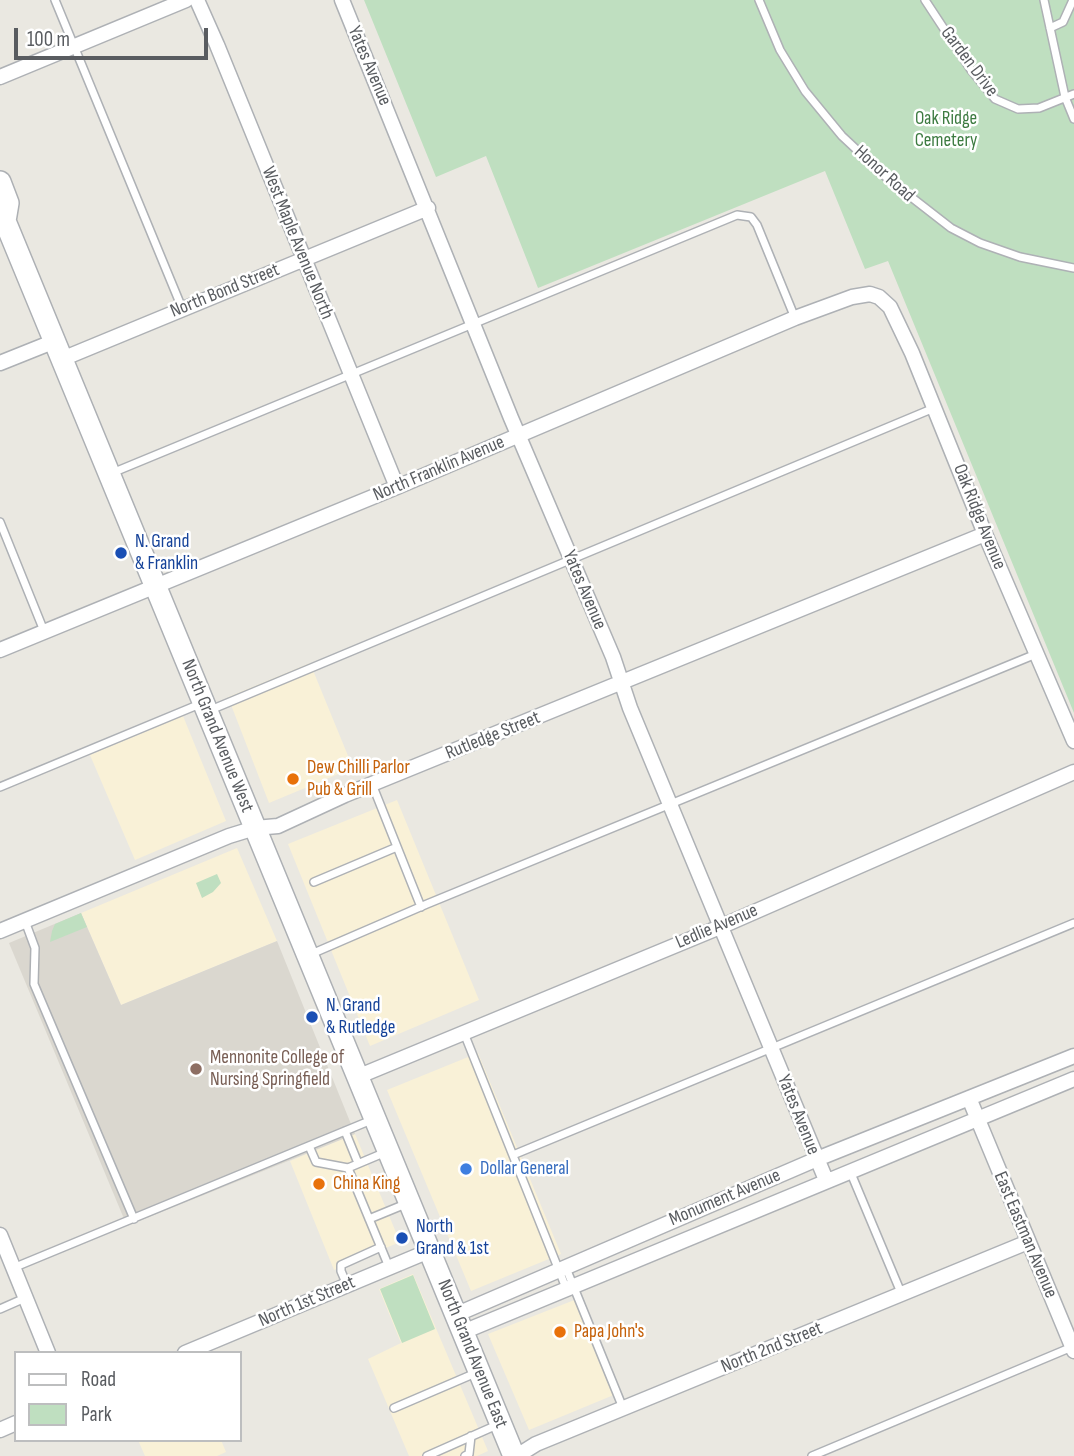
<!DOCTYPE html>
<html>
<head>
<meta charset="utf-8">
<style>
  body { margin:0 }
  #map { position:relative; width:1074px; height:1456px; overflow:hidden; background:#eae8e1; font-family:"Sofia Sans Condensed",sans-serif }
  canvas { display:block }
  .legend { position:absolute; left:14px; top:1351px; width:228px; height:91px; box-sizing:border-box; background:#fff; border:2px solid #bdbebf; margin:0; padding:9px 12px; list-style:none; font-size:21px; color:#595c60 }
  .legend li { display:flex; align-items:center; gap:14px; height:35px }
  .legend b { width:35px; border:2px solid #bdbebf }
  .scale { position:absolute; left:14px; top:28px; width:194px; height:32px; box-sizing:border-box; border:4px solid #595c60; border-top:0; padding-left:9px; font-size:21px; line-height:24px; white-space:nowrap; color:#595c60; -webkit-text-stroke:5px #fff; paint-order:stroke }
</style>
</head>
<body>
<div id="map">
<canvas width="1074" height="1456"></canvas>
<ul class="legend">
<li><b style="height:9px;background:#fff"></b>Road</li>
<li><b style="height:19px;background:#bfdfc0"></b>Park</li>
</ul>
<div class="scale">100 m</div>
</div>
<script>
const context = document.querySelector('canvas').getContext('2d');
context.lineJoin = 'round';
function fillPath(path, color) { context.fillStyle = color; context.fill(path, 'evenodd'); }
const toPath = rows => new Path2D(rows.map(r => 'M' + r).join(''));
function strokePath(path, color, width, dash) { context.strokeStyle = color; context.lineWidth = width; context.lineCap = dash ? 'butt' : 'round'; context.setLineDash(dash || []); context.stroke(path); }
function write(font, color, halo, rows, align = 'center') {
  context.font = font + ' "Sofia Sans Condensed",sans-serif'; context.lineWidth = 5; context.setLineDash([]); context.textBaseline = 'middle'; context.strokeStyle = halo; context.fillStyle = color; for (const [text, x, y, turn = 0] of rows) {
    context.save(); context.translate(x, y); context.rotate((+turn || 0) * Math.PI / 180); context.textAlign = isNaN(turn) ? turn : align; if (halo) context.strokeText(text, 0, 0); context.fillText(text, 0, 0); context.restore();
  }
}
fillPath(toPath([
  [310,663,353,768,269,803,228,697],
  [183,716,226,821,135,860,90,755],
  [397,800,479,1000,370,1046,288,844],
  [237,848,277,941,121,1005,81,913],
  [478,1053,561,1254,471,1291,387,1090],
  [355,1134,400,1242,334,1270,290,1161],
  [413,1274,488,1451,477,1456,409,1456,368,1359,401,1343,379,1289],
  [582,1297,621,1392,529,1430,488,1334],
  [138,1440,221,1440,226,1452,217,1456,145,1456]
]), '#f9f1d7');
fillPath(toPath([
  [81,913,121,1005,277,941,355,1134,127,1226,9,943]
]), '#dad7cf');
fillPath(toPath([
  [364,0,1074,0,1074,713,888,261,865,269,825,171,538,288,486,156,436,177],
  [217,874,221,883,213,892,202,898,196,883],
  [81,913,87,927,50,942,52,931,55,924],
  [413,1275,435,1329,402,1343,380,1289]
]), '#bfdfc0');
const lane = toPath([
  [55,0,182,308],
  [759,0,780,50,805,91,842,136,888,179,951,228,980,243,1020,257,1074,268],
  [925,0,971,70,995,99,1018,109,1039,108,1074,94],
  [1044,0,1065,97,1074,119],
  [1050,28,1063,22,1073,0],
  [112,473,737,215,751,217,757,225,795,318],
  [0,522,44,631],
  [208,711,934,408],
  [372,784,421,907],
  [0,787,200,704],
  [314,882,397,847],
  [25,921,35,948,34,984,134,1219],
  [309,955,427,904,1036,654],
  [464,1033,566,1288],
  [345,1131,358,1163],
  [309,1146,316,1162,348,1168,389,1267],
  [513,1155,1074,923],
  [348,1168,386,1152],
  [850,1171,902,1295],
  [369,1219,408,1203],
  [13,1268,374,1119],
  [566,1268,623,1408],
  [347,1285,341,1271,341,1265,381,1247],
  [0,1309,25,1298],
  [394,1408,478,1372],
  [427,1456,497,1425],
  [465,1456,469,1454,471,1436],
  [812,1456,1072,1347]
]);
const street = toPath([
  [197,0,217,45,397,487],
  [342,0,511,418,613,657,630,708,826,1180],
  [0,77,186,0],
  [62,359,428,208],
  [0,363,55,341],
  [0,650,397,487,795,318,852,297,870,294,879,297,890,307,912,353,985,534,1074,741],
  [0,931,229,836,255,828,278,826,345,795,985,534],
  [357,1077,720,927,1074,772],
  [969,1098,1074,1351],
  [0,1235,48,1353],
  [455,1315,817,1159,1074,1056],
  [463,1332,1074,1079],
  [185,1353,429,1251],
  [0,1430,16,1423],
  [517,1456,536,1444,558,1435,1028,1242]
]);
const secondary = toPath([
  [0,182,8,203,5,221,514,1456]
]);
strokePath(lane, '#aeb1b5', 10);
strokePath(street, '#aeb1b5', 17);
strokePath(secondary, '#adb0b4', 24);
strokePath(lane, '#fff', 7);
strokePath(street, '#fff', 14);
strokePath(secondary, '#fff', 21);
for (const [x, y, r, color] of [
  [121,553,7,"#1a4fb4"],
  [293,779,7,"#e8710a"],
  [312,1017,7,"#1a4fb4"],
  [196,1069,7,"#8d6e63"],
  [466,1169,7,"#3f7fe0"],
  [319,1184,7,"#e8710a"],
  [402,1238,7,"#1a4fb4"],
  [560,1332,7,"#e8710a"]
]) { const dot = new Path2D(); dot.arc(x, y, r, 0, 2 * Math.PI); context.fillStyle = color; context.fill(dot); strokePath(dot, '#fff', 2.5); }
write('19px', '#595c60', '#fff', [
  ["Garden Drive",969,62,53],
  ["Yates Avenue",369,66,67],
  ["Honor Road",884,174,42],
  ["West Maple Avenue North",297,243,68],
  ["North Bond Street",225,291,-22],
  ["North Franklin Avenue",439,469,-23],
  ["Oak Ridge Avenue",979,517,68],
  ["Yates Avenue",584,590,67],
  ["North Grand Avenue West",217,736,68],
  ["Rutledge Street",493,736,-22],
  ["Ledlie Avenue",717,927,-23],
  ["Yates Avenue",798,1115,68],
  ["Monument Avenue",725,1198,-23],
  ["East Eastman Avenue",1025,1235,67],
  ["North 1st Street",307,1302,-23],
  ["North 2nd Street",772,1348,-22],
  ["North Grand Avenue East",472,1354,68]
]);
write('19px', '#3d7b41', '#fff', [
  ["Oak Ridge",946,119],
  ["Cemetery",946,141]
]);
write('19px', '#164399', '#fff', [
  ["N. Grand",135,542],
  ["& Franklin",135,564],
  ["N. Grand",326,1006],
  ["& Rutledge",326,1028],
  ["North",416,1227],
  ["Grand & 1st",416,1249]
], 'left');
write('19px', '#c56008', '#fff', [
  ["Dew Chilli Parlor",307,768],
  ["Pub & Grill",307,790],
  ["China King",333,1184],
  ["Papa John's",574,1332]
], 'left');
write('19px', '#785e54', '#fff', [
  ["Mennonite College of",210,1058],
  ["Nursing Springfield",210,1080]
], 'left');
write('19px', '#366cbe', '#fff', [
  ["Dollar General",480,1169]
], 'left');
</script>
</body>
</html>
